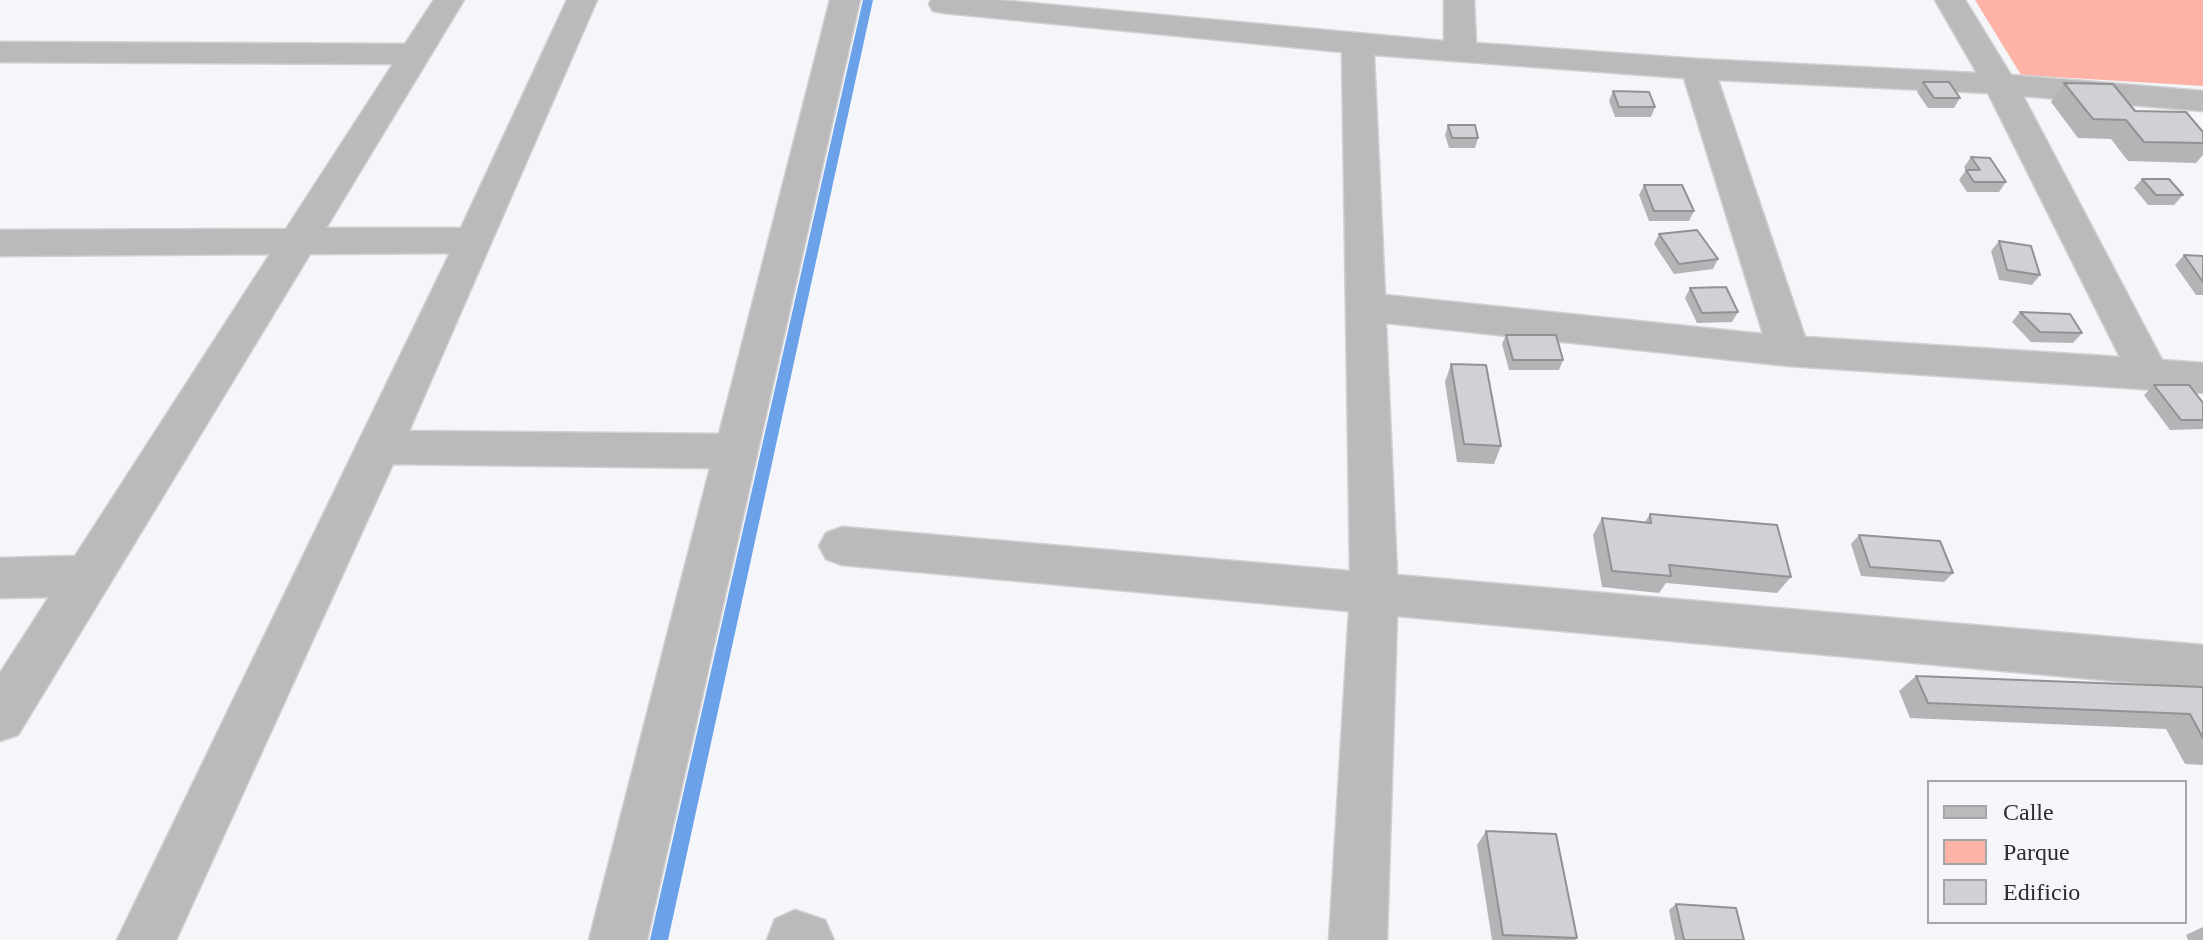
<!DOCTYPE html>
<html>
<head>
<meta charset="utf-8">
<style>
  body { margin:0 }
  #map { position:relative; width:2203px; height:940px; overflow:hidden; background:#f4f6f9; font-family:"Times New Roman",serif }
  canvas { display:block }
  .legend { position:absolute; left:1927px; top:780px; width:260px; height:144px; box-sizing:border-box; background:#f4f6f9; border:2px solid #a3a5a7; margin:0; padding:10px 14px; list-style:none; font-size:24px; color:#2a2b2c }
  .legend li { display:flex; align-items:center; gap:16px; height:40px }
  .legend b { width:40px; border:2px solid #a3a5a7 }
</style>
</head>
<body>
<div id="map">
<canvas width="2203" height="940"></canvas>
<ul class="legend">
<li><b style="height:10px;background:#bbb9b9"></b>Calle</li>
<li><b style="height:22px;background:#ffb3a7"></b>Parque</li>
<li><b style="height:22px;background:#cfd1d4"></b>Edificio</li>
</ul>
</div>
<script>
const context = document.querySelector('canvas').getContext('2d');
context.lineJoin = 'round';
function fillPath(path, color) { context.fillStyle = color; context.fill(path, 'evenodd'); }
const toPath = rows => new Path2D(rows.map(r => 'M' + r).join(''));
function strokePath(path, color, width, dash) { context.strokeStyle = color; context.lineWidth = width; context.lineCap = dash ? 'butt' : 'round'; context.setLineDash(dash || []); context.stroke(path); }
fillPath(toPath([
  [1975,0,2203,0,2203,86,2021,75]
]), '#ffb3a7');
fillPath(toPath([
  [863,0,873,0,668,940,650,940,863,0]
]), '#6ba1e9');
const minor = toPath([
  [434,0,464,0,326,228,461,228,567,0,597,0,409,431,719,434,830,0,860,0,647,940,589,940,710,468,393,464,176,940,117,940,450,253,310,254,18,735,0,741,0,673,49,597,0,598,0,558,75,556,270,254,0,256,0,230,286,229,393,64,0,62,0,42,405,44,434,0],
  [931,0,998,0,1444,41,1444,0,1474,0,1476,43,1698,59,1977,73,1935,0,1965,0,2011,75,2203,91,2203,111,2023,96,2162,360,2203,363,2203,393,1789,366,1386,323,1397,575,2203,645,2203,689,1397,616,1387,940,1329,940,1349,611,842,565,826,559,819,546,826,533,842,527,1350,571,1342,52,944,13,933,11,929,4,931,0],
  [1374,55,1684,78,1763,334,1385,295,1374,55],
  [1718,80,1988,93,2120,357,1805,337,1718,80],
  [795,910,825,920,834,940,767,940,775,919,795,910]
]);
strokePath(minor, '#d0d1d4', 3);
fillPath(minor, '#bbb9b9');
fillPath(toPath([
  [1923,82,1960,98,1954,108,1928,108,1917,92],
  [2064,83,2135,111,2203,132,2203,155,2196,163,2128,161,2111,139,2078,138,2051,102],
  [1613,91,1655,107,1651,117,1615,117,1609,101],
  [1448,125,1478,138,1475,148,1449,148,1445,135],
  [1971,157,2006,182,1999,192,1967,192,1959,180,1966,170,1964,167],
  [2142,179,2183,195,2174,205,2148,205,2134,188],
  [1644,185,1694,211,1689,221,1649,221,1639,195],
  [1659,234,1718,259,1713,269,1674,274,1654,244],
  [1999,241,2040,275,2032,285,1999,280,1991,251],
  [2184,255,2203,256,2203,295,2196,295,2175,265],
  [1690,288,1738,312,1732,322,1697,323,1685,298],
  [2020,312,2082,333,2073,343,2031,342,2012,322],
  [1506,335,1563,360,1559,370,1509,370,1502,344],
  [1451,364,1501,446,1494,464,1457,462,1445,382],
  [2154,385,2203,403,2203,429,2170,430,2144,395],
  [1650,514,1791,577,1777,593,1666,583,1659,593,1602,587,1593,535,1602,518,1645,522],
  [1859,535,1953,573,1944,582,1861,576,1851,544],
  [1916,676,2203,687,2203,765,2185,764,2166,729,1910,718,1899,691],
  [1486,831,1577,938,1575,940,1492,940,1477,845],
  [1676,904,1744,940,1675,940,1669,910],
  [2203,927,2203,940,2188,940,2186,935]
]), '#b2b4b6');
const building = toPath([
  [1923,82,1949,82,1960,98,1934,98,1923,82],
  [2064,83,2113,84,2135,111,2186,112,2203,132,2203,143,2144,142,2126,120,2093,119,2064,83],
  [1613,91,1649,92,1655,107,1619,107,1613,91],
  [1448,125,1475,125,1478,138,1452,138,1448,125],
  [1971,157,1990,158,2006,182,1974,182,1966,170,1980,170,1971,157],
  [2142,179,2169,179,2183,195,2156,195,2142,179],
  [1644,185,1682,185,1694,211,1654,211,1644,185],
  [1697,230,1718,259,1679,264,1659,234,1697,230],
  [1999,241,2031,246,2040,275,2007,270,1999,241],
  [2184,255,2203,256,2203,282,2184,255],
  [1726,287,1738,312,1702,313,1690,288,1726,287],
  [2020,312,2070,314,2082,333,2040,332,2020,312],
  [1506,335,1556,335,1563,360,1513,360,1506,335],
  [1451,364,1486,365,1501,446,1464,444,1451,364],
  [2154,385,2189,385,2203,403,2203,420,2181,420,2154,385],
  [1650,514,1777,525,1791,577,1669,565,1671,576,1612,571,1602,518,1651,523,1650,514],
  [1859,535,1940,541,1953,573,1870,567,1859,535],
  [1916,676,2203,687,2203,738,2190,714,1928,703,1916,676],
  [1486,831,1556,834,1577,938,1503,935,1486,831],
  [1676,904,1736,908,1744,940,1684,940,1676,904]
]);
fillPath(building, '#cfd1d4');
strokePath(building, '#919294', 2);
</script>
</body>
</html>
